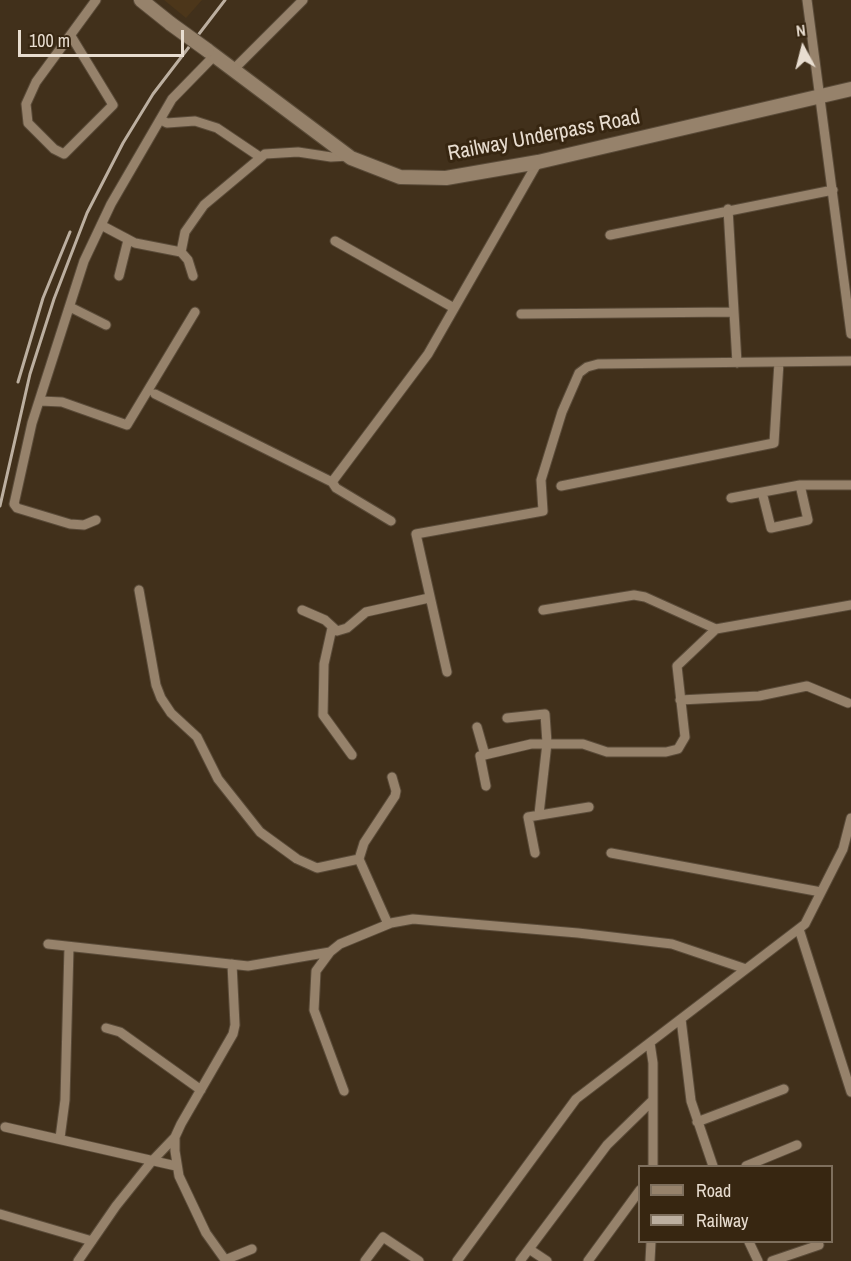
<!DOCTYPE html>
<html>
<head>
<meta charset="utf-8">
<style>
  body { margin:0 }
  #map { position:relative; width:851px; height:1261px; overflow:hidden; background:#41301b; font-family:"Archivo Narrow",sans-serif }
  canvas { display:block }
  .legend { position:absolute; left:638px; top:1165px; width:195px; height:78px; box-sizing:border-box; background:#372611; border:2px solid #7e6f5d; margin:0; padding:8px 10px; list-style:none; font-size:18px; color:#e8ddd0 }
  .legend li { display:flex; align-items:center; gap:12px; height:30px }
  .legend b { width:30px; border:2px solid #7e6f5d }
  .north { position:absolute; left:773px; top:18px; width:60px; height:60px; -webkit-text-stroke:4px #372611; paint-order:stroke; rotate:353deg; font-size:16px; font-weight:700; line-height:24px; text-align:center; color:#e8ddd0 }
  .north::after { content:''; display:block; margin:auto; width:21px; height:27px; background:#e8ddd0; clip-path:polygon(50% 0,100% 100%,50% 72%,0 100%) }
  .scale { position:absolute; left:18px; top:30px; width:166px; height:27px; box-sizing:border-box; border:3px solid #e8ddd0; border-top:0; padding-left:8px; font-size:18px; line-height:21px; white-space:nowrap; color:#e8ddd0; -webkit-text-stroke:4px #372611; paint-order:stroke }
</style>
</head>
<body>
<div id="map">
<canvas width="851" height="1261"></canvas>
<ul class="legend">
<li><b style="height:8px;background:#96826b"></b>Road</li>
<li><b style="height:8px;background:#bcafa0"></b>Railway</li>
</ul>
<div class="north">N</div>
<div class="scale">100 m</div>
</div>
<script>
const context = document.querySelector('canvas').getContext('2d');
context.lineJoin = 'round';
function fillPath(path, color) { context.fillStyle = color; context.fill(path, 'evenodd'); }
const toPath = rows => new Path2D(rows.map(r => 'M' + r).join(''));
function strokePath(path, color, width, dash) { context.strokeStyle = color; context.lineWidth = width; context.lineCap = dash ? 'butt' : 'round'; context.setLineDash(dash || []); context.stroke(path); }
function write(font, color, halo, rows, align = 'center') {
  context.font = font + ' "Archivo Narrow",sans-serif'; context.lineWidth = 6; context.setLineDash([]); context.textBaseline = 'middle'; context.strokeStyle = halo; context.fillStyle = color; for (const [text, x, y, turn = 0] of rows) {
    context.save(); context.translate(x, y); context.rotate((+turn || 0) * Math.PI / 180); context.textAlign = isNaN(turn) ? turn : align; if (halo) context.strokeText(text, 0, 0); context.fillText(text, 0, 0); context.restore();
  }
}
fillPath(toPath([
  [164,0,202,0,186,18]
]), '#4c361a');
const street = toPath([
  [807,0,851,334],
  [71,36,113,105,64,154,54,149,28,123,26,104,36,82,96,0],
  [233,70,303,0],
  [161,120,167,123,195,121,217,128,260,157],
  [728,209,737,363],
  [101,225,135,243,181,252,188,260,193,276],
  [610,235,833,190],
  [335,241,454,308],
  [181,252,185,232,204,205,265,154,298,152,331,157,349,156],
  [119,276,128,240],
  [70,307,106,325],
  [521,314,734,312],
  [155,394,332,482,336,488,391,521],
  [40,401,62,402,127,425,195,312],
  [332,482,428,354,538,162],
  [561,486,774,443,779,362],
  [762,492,771,528,808,520,800,485],
  [731,498,800,485,851,485],
  [96,520,84,525,70,524,17,508,14,504,32,423,84,261,111,204,172,99,214,56],
  [139,590,156,685,161,698,171,713,197,737,218,779,260,832,297,859,317,868,359,859],
  [302,610,325,620,337,631,347,628,366,612,429,598],
  [543,610,634,595,645,597,716,629],
  [332,628,324,664,323,715,352,755],
  [447,672,416,534,543,511,541,480,562,412,579,373,587,367,598,364,851,361],
  [680,700,759,696,807,686,848,703],
  [507,718,545,714,547,743,539,814],
  [477,727,485,755],
  [486,786,480,756,531,744,583,744,607,752,666,752,678,749,685,737,677,666,716,629,851,605],
  [535,853,528,817,589,807],
  [611,853,821,892],
  [388,924,359,859,364,843,395,796,396,791,392,777],
  [799,929,851,1092],
  [48,944,248,966,330,952],
  [681,1019,691,1101,713,1166],
  [106,1028,120,1032,201,1090],
  [650,1043,653,1063,653,1166],
  [344,1091,314,1010,316,971,330,952,340,944,391,923,413,919,578,933,672,944,746,969],
  [697,1122,784,1089],
  [5,1127,176,1166],
  [60,1138,65,1100,69,947],
  [746,1166,797,1145],
  [0,1214,92,1241],
  [749,1242,758,1261],
  [529,1249,547,1261],
  [225,1260,252,1249],
  [78,1261,116,1206,152,1161,175,1137],
  [226,1261,206,1233,179,1176,175,1151,175,1137,181,1124,233,1034,235,1025,232,964],
  [365,1261,383,1237,419,1261],
  [457,1261,576,1099,805,924,843,849,851,818],
  [520,1261,607,1145,652,1101],
  [588,1261,640,1190],
  [650,1261,651,1242],
  [772,1261,819,1245]
]);
const secondary = toPath([
  [141,0,171,24],
  [207,50,351,158,400,177,446,178,538,162,851,89]
]);
strokePath(street, '#5a4b39', 11);
strokePath(secondary, '#5a4b39', 16);
strokePath(street, '#96826b', 9);
strokePath(secondary, '#96826b', 14);
strokePath(toPath([
  [18,382,43,298,70,232],
  [0,506,30,374,54,299,87,213,123,143,153,94,225,0]
]), '#bcafa0', 3);
const secondaryBridge = toPath([
  [171,24,207,50]
]);
strokePath(secondaryBridge, '#5a4b39', 16, []);
strokePath(secondaryBridge, '#96826b', 14);
write('21px', '#e8ddd0', '#372611', [
  ["Railway Underpass Road",544,136,-11]
]);
</script>
</body>
</html>
